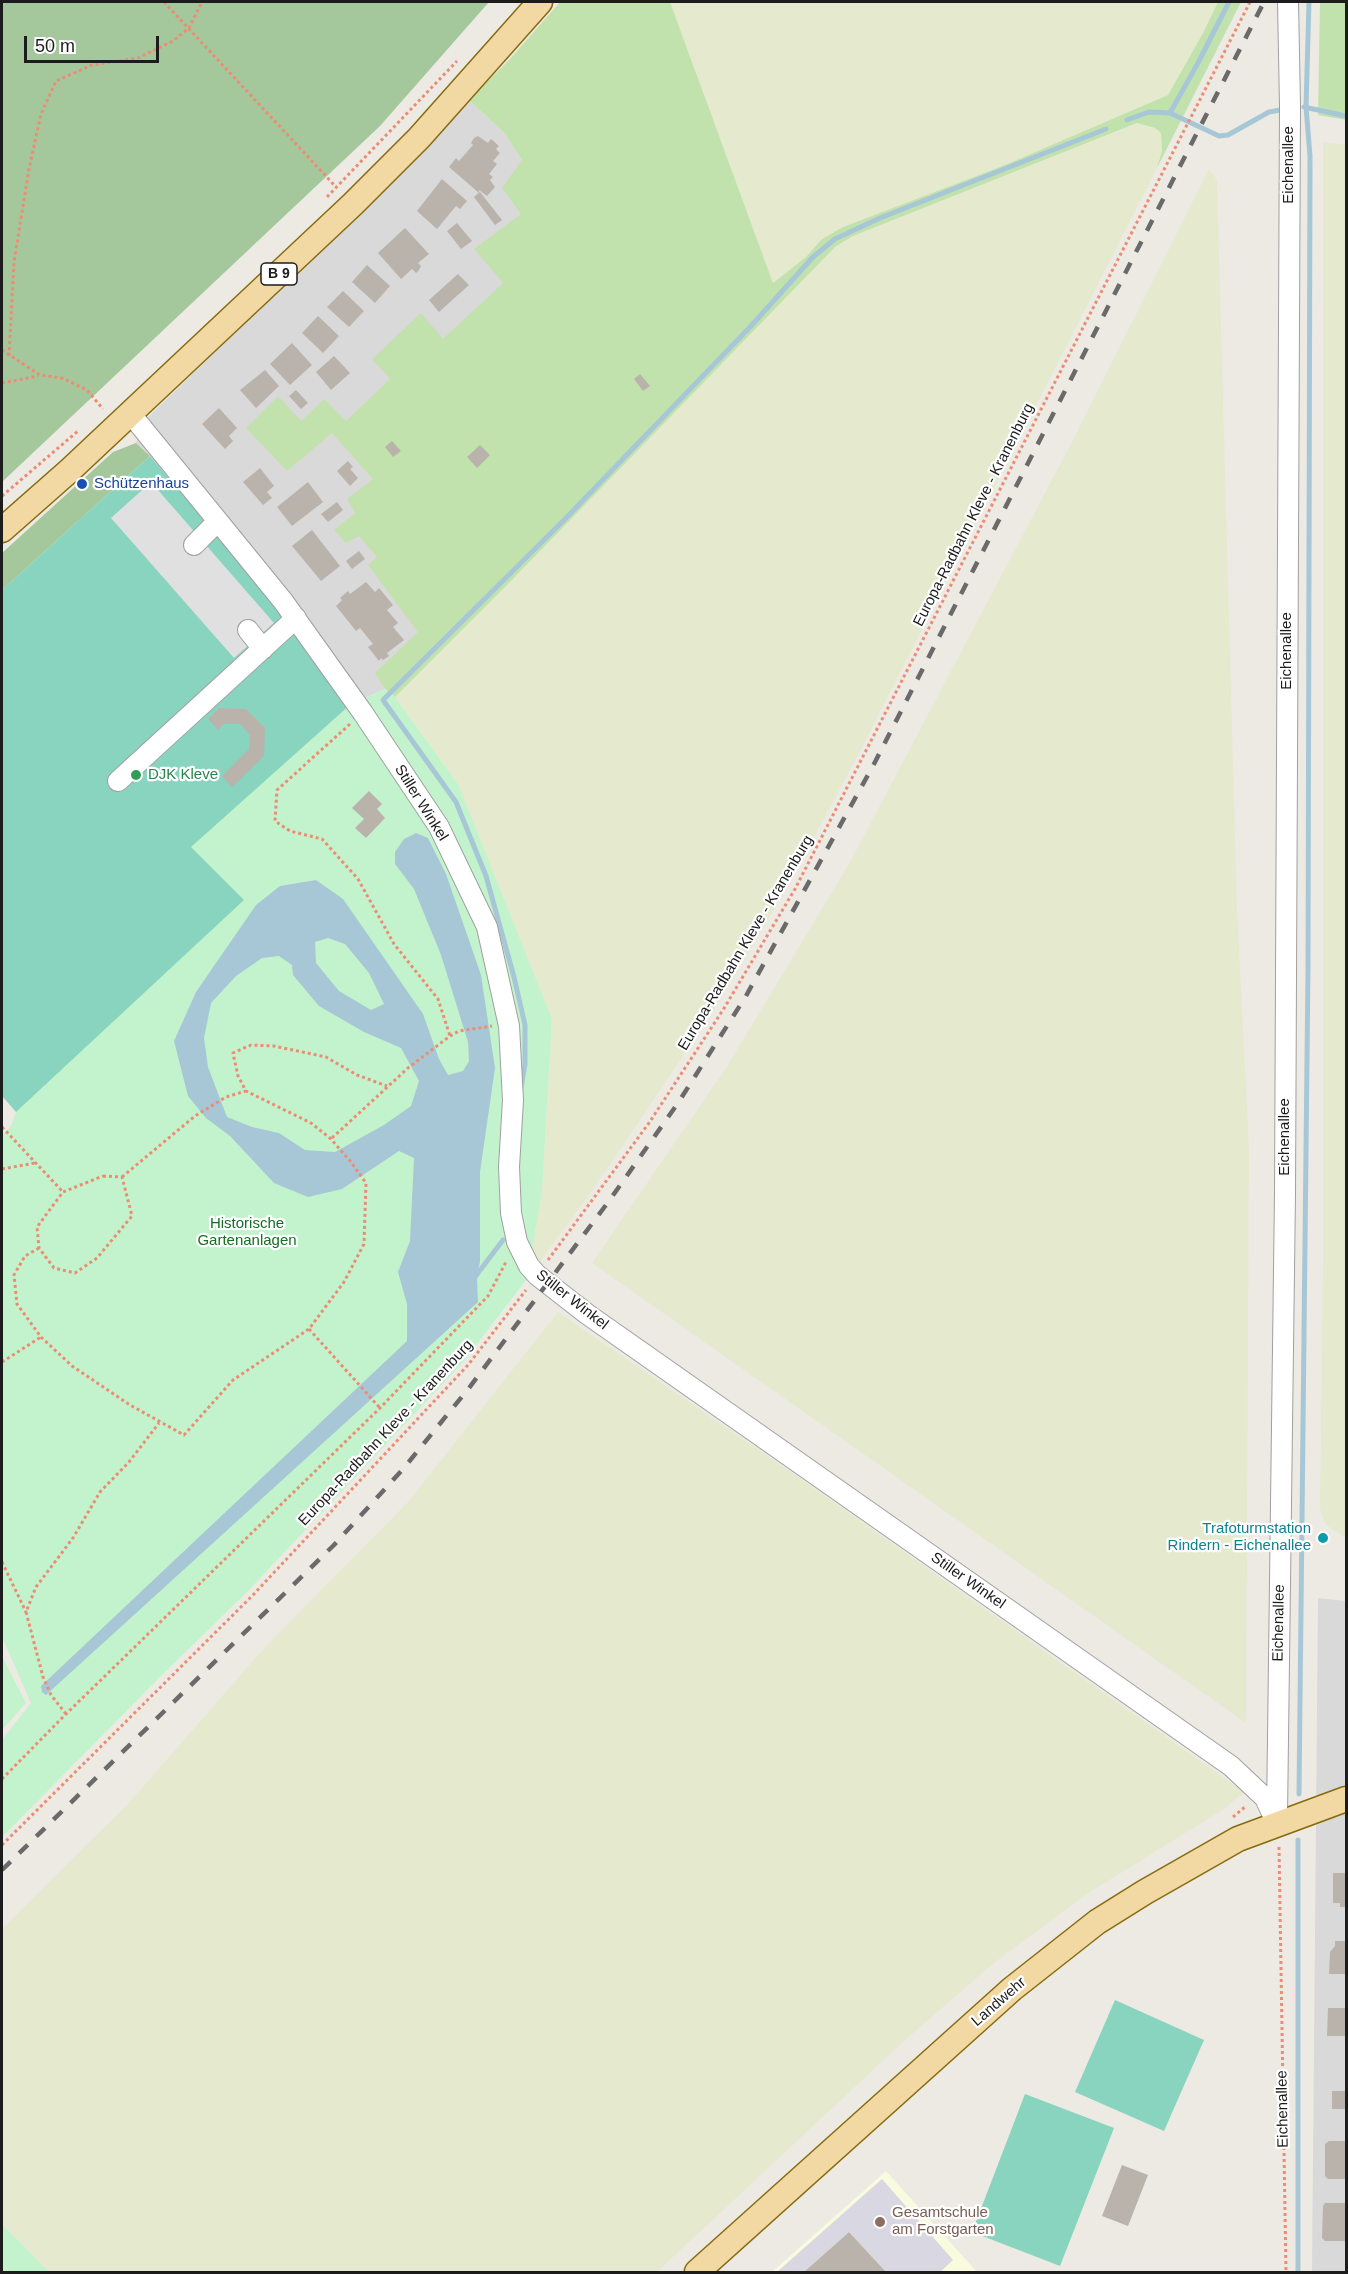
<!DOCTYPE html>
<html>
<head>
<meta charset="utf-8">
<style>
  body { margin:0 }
  #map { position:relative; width:1348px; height:2274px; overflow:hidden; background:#eceae3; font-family:Arial,sans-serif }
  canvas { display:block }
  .frame { position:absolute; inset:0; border:3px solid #1c1c1c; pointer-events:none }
  .scale { position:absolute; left:24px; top:36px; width:135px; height:27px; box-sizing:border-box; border:3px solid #1c1c1c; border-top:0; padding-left:8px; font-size:18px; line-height:21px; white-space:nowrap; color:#1c1c1c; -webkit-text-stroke:4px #fff; paint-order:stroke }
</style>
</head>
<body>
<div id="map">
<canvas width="1348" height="2274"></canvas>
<div class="frame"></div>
<div class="scale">50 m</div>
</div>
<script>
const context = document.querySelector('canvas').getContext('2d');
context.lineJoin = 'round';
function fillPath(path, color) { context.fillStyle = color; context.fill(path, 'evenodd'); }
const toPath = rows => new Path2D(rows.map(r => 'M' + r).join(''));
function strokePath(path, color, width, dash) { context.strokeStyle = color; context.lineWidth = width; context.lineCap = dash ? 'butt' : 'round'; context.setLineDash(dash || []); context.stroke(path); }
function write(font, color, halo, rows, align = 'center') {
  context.font = font + ' Arial,sans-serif'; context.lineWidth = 4.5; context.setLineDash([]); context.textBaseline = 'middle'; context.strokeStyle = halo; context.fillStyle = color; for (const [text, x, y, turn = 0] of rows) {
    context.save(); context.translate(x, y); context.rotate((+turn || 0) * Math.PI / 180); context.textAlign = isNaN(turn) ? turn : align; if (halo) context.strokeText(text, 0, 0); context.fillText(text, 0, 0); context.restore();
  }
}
fillPath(toPath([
  [469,100,505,134,522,160,521,214,442,614,376,673,385,689,351,704,284,614,150,456,136,443,143,422,385,188],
  [1318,1598,1346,1601,1346,2272,1312,2272]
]), '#dad9d9');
fillPath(toPath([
  [886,2171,977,2272,772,2272]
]), '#f8fbdd');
fillPath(toPath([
  [670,2,1218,2,1203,33,1168,95,1005,165,843,227,822,239,806,257,773,283],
  [1138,123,1155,128,1161,133,1162,151,1157,168,856,759,789,884,716,1007,592,1191,536,1267,532,1250,542,1192,552,1019,458,784,395,697,511,581,835,247,853,236],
  [1323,142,1346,145,1346,1538,1326,1525,1320,1509,1323,1262],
  [1209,169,1217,180,1237,910,1249,1147,1246,1723,592,1263,726,1068,850,862,1074,438],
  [558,1312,785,1468,1244,1792,1224,1809,1087,1894,995,1962,904,2041,657,2272,49,2272,2,2224,2,1929,127,1805,265,1647,408,1502]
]), '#e5eacf');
fillPath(toPath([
  [560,2,670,2,773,283,806,257,822,239,843,227,1005,165,1168,95,1203,33,1218,2,1241,2,1157,168,1162,151,1161,133,1155,128,1137,123,853,236,835,247,511,581,395,697,385,689,375,673,418,632,368,565,377,557,359,536,346,543,334,530,355,513,347,499,373,479,332,433,287,471,246,428,278,396,301,421,324,399,346,421,390,379,372,359,421,313,443,339,503,283,474,249,521,214,502,188,522,160,505,134,469,100,509,60],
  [1320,2,1346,2,1346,120,1318,115]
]), '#c2e2ad');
fillPath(toPath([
  [2,2,489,2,380,126,2,482],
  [136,443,150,456,2,590,2,553,113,452]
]), '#a4c89b');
fillPath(toPath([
  [385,689,395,697,458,784,552,1019,542,1192,532,1250,536,1267,464,1361,249,1590,162,1675,2,1837,2,1740,31,1703,2,1637,2,1136,11,1126,16,1112,243,900,190,847,351,704],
  [2,1656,26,1703,2,1730],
  [2,2224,49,2272,2,2272]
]), '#c3f3cc');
fillPath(toPath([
  [150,456,284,614,351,704,191,847,244,900,16,1112,2,1096,2,590],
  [1115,2000,1204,2040,1164,2131,1075,2092],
  [1025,2094,1114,2128,1060,2266,972,2232]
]), '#88d4bf');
fillPath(toPath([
  [151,482,274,623,234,658,111,518]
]), '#e0e0e0');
fillPath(toPath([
  [882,2179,953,2260,940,2272,886,2272,849,2232,804,2272,777,2272]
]), '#d8d7e2');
fillPath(toPath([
  [416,833,428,838,446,874,481,975,495,1068,480,1172,480,1261,477,1277,478,1302,46,1695,42,1692,41,1686,407,1341,407,1304,398,1272,410,1241,414,1158,399,1151,342,1189,308,1197,274,1183,230,1136,206,1118,188,1096,174,1041,196,992,256,905,280,886,316,880,343,899,423,1014,439,1059,448,1075,463,1071,469,1061,468,1042,441,955,414,889,395,864,395,852,404,839],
  [328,938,345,944,369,973,384,1004,371,1010,339,991,316,963,315,942],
  [279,956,292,965,293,975,319,1006,364,1032,401,1048,419,1081,411,1106,384,1125,335,1152,305,1150,279,1133,252,1127,227,1117,208,1067,204,1038,211,1003,236,976,262,958]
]), '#a7c7d6');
strokePath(toPath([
  [1304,107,1346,116],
  [1170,113,1198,63,1229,2],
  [1127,120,1149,112,1170,113,1219,136,1228,135,1269,112,1286,109],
  [521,1088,525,1064,525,1025,514,977,486,876,456,802,383,700,565,519,751,326,813,257,835,239,880,218,1106,129],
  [472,1281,503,1240],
  [1299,1794,1308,968,1310,156,1306,107,1309,2],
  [1298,2272,1298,1840]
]), '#a7c7d6', 5);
fillPath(toPath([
  [478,136,488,143,491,139,499,146,496,149,500,153,493,161,497,164,489,174,493,177,490,180,495,187,487,196,479,190,479,193,449,167,456,158,459,161,473,145,471,143,474,138],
  [442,179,467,201,460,209,456,206,437,229,417,211],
  [480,192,502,220,495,225,474,197],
  [457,223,472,241,461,249,447,231],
  [405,228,429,254,418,263,421,266,419,270,416,273,412,269,401,279,378,253],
  [367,265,390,286,375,303,352,282],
  [458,274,469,285,439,312,429,300],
  [343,291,364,311,349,327,327,307],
  [318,316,339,336,323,353,302,333],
  [292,343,312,365,290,385,270,364],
  [334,356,350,373,331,390,316,372],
  [265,370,279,386,256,408,240,390],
  [640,374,650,386,643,391,634,379],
  [296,390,308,403,301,409,289,396],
  [219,408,237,428,229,436,233,441,225,449,202,424],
  [392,441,401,451,393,457,385,447],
  [480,445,490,455,477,468,467,457],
  [348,461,353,467,350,469,358,478,350,486,337,471],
  [260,468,274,486,267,492,272,498,263,505,243,482],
  [308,482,323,502,292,526,277,507],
  [337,502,343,510,328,522,321,514],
  [312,530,340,566,321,581,292,546],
  [359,551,365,559,352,569,346,561],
  [366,582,375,592,379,588,393,605,387,610,398,623,393,627,404,640,387,653,389,656,383,660,381,658,379,661,368,647,373,644,360,628,356,631,336,606,342,600,340,598,348,591,350,594],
  [219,708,246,709,265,728,264,756,232,787,222,776,249,749,250,735,240,724,224,724,218,730,208,719],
  [369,791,382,804,377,809,385,818,366,838,355,828,364,819,352,808],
  [1333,1873,1346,1873,1346,1907,1340,1907,1340,1903,1333,1903],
  [1335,1941,1346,1941,1346,1974,1329,1974,1330,1952,1335,1946],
  [1328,2008,1346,2008,1346,2036,1327,2036],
  [1332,2091,1346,2091,1346,2109,1332,2109],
  [1329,2141,1346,2141,1346,2179,1328,2179,1325,2176,1325,2144],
  [1122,2165,1148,2175,1128,2226,1102,2216],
  [1325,2203,1346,2203,1346,2241,1325,2241,1322,2238,1323,2206],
  [849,2232,886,2272,804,2272]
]), '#b9b3ac');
const minor = toPath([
  [130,413,283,601,363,713,439,827,487,927,509,1026,513,1100,509,1167,511,1213,517,1242,529,1266,537,1275,587,1314,1231,1766,1265,1798,1277,1824],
  [194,545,218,521],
  [248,630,263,649],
  [118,781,296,618],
  [1277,1816,1285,1192,1290,106,1288,2]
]);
const major = toPath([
  [2,530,70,470,353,204,419,138,540,2],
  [697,2272,1012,1989,1097,1922,1145,1892,1238,1839,1346,1799]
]);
strokePath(minor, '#a0a0a0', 22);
strokePath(major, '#866b0e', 27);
strokePath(toPath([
  [164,2,336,187],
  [327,197,457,61],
  [2,350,40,375,62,378,87,390,103,409],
  [9,356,14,262,29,169,41,114,56,81,92,65,138,58,173,41,189,28,202,2],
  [2,383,38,376],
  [2,496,78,431],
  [350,724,277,790,275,821,290,831,322,839,358,879,394,944,438,999,450,1036],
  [2,1127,63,1192],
  [332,1138,408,1068,450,1036,459,1031,492,1026],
  [2,1169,35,1163],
  [103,1176,122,1177,132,1216,97,1258,75,1273,54,1268,39,1248,37,1227,63,1192,103,1176],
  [122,1177,195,1116,226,1097,246,1091],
  [39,1248,25,1256,14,1275,17,1304,41,1337,72,1366,130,1405,184,1435,233,1380,309,1329,344,1282,364,1244,366,1183,351,1162,331,1139,311,1123,246,1091,238,1076,233,1053,251,1045,274,1046,326,1057,357,1075,387,1086],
  [548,1260,649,1123,723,1010,795,889,1250,2],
  [309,1329,380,1408],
  [2,1362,41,1337],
  [2,1562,26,1612],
  [66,1714,51,1695,43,1677,26,1612,36,1587,73,1538,100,1492,129,1462,159,1423],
  [2,1779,66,1714,380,1408,488,1296,506,1262],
  [1233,1817,1246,1806],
  [2,1845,253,1595,468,1365,526,1290],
  [1279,1847,1286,2272]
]), '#eb8d75', 3, [3, 3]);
strokePath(minor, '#fff', 20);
strokePath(major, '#f2d8a2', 24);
strokePath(toPath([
  [2,1870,334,1545,403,1469,469,1388,609,1201,678,1103,746,996,874,764,1264,2]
]), '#6a6a6a', 4.5, [12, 12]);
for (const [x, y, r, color] of [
  [82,484,6,"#1a4fb4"],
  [136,775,6,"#2e9e5b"],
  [1323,1538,6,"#0f9aa8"],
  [880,2222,6,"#8d6e63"]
]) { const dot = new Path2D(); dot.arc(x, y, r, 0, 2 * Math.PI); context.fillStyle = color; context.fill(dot); strokePath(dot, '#fff', 2); }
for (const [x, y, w] of [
  [279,274,36]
]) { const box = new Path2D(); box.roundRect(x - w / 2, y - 11, w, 22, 4.5); context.fillStyle = '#fff'; context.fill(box); strokePath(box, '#1c1c1c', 1.5); }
write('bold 14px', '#1c1c1c', null, [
  ["B 9",279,274]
]);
write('15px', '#1c1c1c', '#fff', [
  ["Eichenallee",1289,165,-90],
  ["Europa-Radbahn Kleve - Kranenburg",974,515,-63],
  ["Eichenallee",1287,651,-90],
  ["Stiller Winkel",421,803,58],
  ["Europa-Radbahn Kleve - Kranenburg",746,943,-59],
  ["Eichenallee",1285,1137,-90],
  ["Stiller Winkel",572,1300,38],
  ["Europa-Radbahn Kleve - Kranenburg",386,1433,-47],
  ["Stiller Winkel",968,1581,35],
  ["Eichenallee",1279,1623,-89],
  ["Landwehr",999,2002,-41],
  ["Eichenallee",1283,2109,-91]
]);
write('15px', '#164399', '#fff', [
  ["Schützenhaus",94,484]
], 'left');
write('15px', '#27864d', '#fff', [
  ["DJK Kleve",148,775]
], 'left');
write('15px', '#166e26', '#fff', [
  ["Historische",247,1224],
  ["Gartenanlagen",247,1241]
]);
write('15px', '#0d838f', '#fff', [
  ["Trafoturmstation",1311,1529],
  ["Rindern - Eichenallee",1311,1546]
], 'right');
write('15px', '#785e54', '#fff', [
  ["Gesamtschule",892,2213],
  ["am Forstgarten",892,2230]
], 'left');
</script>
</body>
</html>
